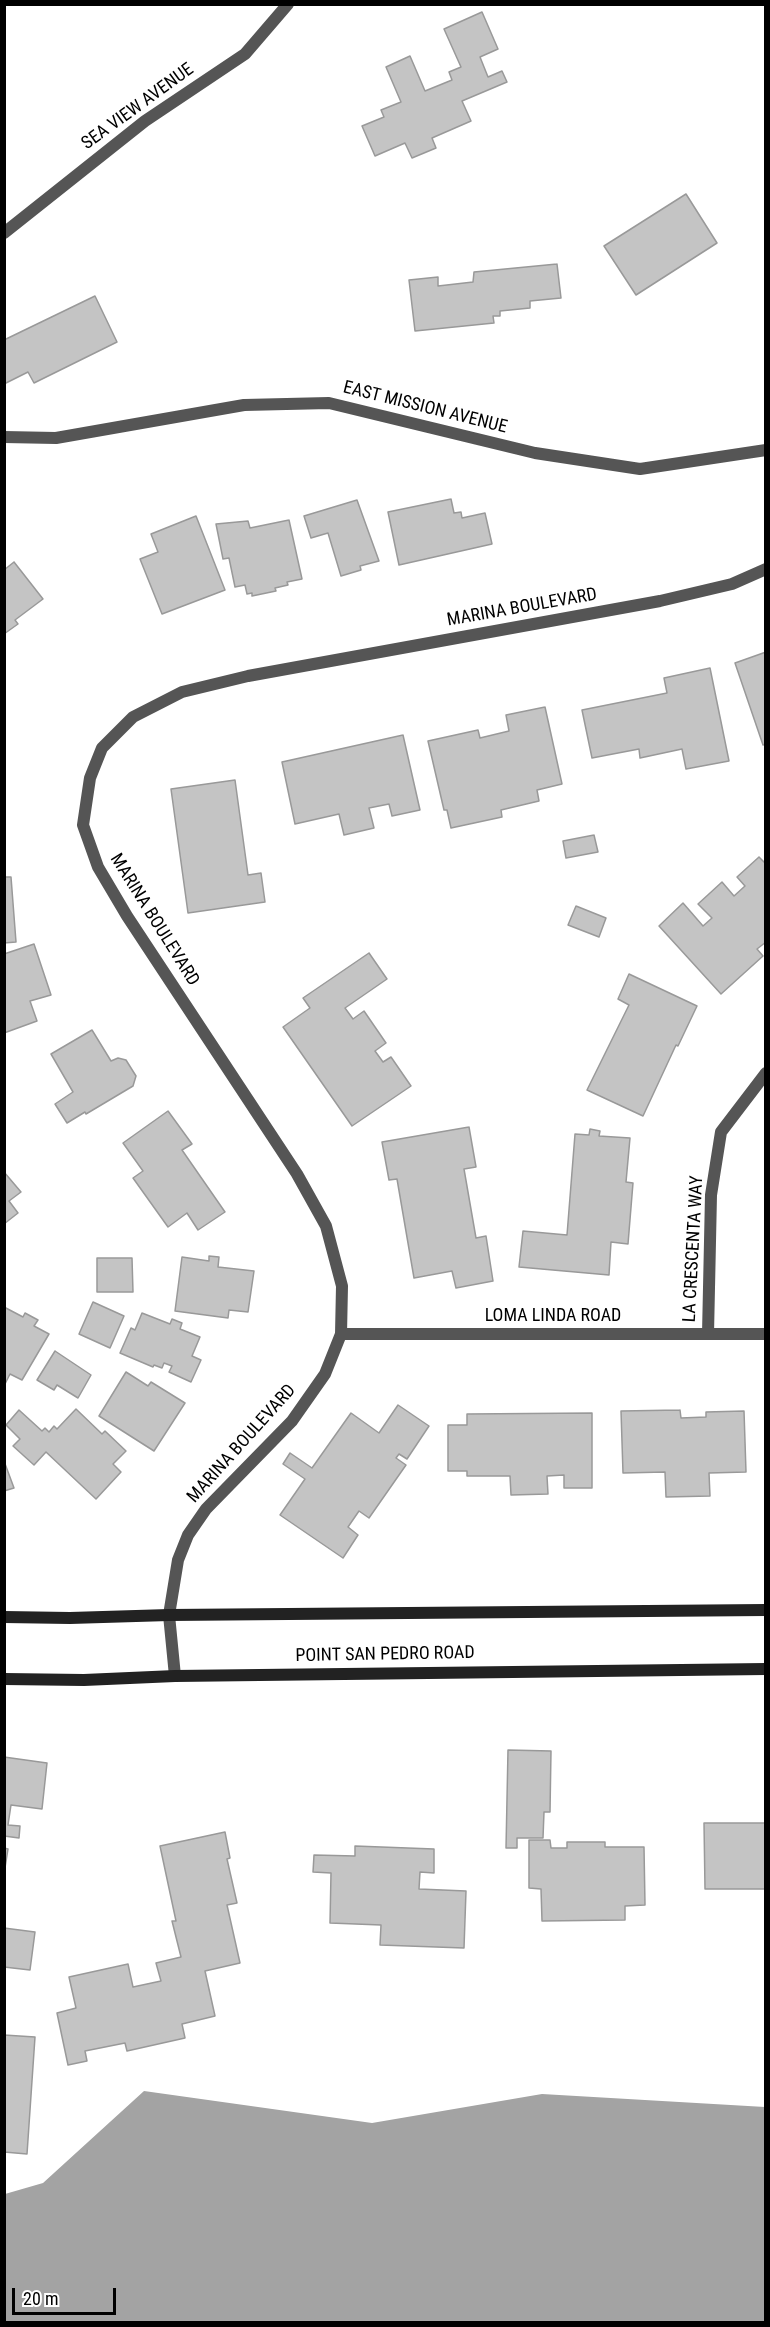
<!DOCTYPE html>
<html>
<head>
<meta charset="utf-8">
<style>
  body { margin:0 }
  #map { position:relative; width:770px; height:2327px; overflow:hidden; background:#fff; font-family:"Roboto Condensed",sans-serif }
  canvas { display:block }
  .frame { position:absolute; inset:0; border:6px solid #000; pointer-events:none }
  .scale { position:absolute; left:12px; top:2288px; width:104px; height:27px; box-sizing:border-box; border:3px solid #000; border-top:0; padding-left:8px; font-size:18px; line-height:21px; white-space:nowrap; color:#000; -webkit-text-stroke:4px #fff; paint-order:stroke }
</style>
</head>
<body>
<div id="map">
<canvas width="770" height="2327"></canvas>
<div class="frame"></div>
<div class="scale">20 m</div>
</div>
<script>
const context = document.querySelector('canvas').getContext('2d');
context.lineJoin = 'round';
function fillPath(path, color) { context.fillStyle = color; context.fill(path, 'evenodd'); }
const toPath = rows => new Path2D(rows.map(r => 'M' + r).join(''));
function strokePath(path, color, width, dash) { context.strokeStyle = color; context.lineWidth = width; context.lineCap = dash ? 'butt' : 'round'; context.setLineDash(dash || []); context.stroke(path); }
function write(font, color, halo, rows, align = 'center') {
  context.font = font + ' "Roboto Condensed",sans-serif'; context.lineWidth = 4.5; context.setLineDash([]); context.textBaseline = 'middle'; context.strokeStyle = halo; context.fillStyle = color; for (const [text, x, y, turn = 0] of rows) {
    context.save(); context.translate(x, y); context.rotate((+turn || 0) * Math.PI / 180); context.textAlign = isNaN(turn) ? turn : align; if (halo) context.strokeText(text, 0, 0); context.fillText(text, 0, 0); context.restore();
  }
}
fillPath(toPath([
  [144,2091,372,2123,542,2094,765,2107,765,2322,5,2322,5,2194,43,2183]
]), '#a3a3a3');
const building = toPath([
  [482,12,498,49,480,57,488,77,502,71,507,82,462,101,471,121,432,138,436,148,412,158,405,143,375,156,362,126,384,117,381,110,401,102,386,67,410,56,425,91,452,80,449,72,461,67,444,29,482,12],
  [686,194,717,243,636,295,604,246,686,194],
  [557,264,561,298,530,301,530,308,500,311,500,316,493,316,494,323,415,331,409,280,438,277,438,286,473,282,474,272,557,264],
  [95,296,117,342,34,383,28,372,4,384,4,340,95,296],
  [451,499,454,513,461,512,462,518,485,513,492,544,399,565,388,512,451,499],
  [357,500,379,561,360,566,361,570,341,576,328,533,311,538,304,516,357,500],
  [196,516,225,590,162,614,140,559,158,552,151,534,196,516],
  [289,520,302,579,287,582,288,585,275,588,276,591,252,596,252,593,247,594,245,585,235,587,229,558,223,559,216,524,248,521,250,528,289,520],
  [14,562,43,599,15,620,18,624,4,634,4,570,14,562],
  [766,652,766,744,763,745,735,663,766,652],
  [710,668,729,761,686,769,682,749,640,758,639,749,592,758,582,710,667,693,664,678,710,668],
  [545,707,562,784,537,790,539,801,501,810,502,817,451,828,447,810,444,810,428,741,478,730,480,738,509,731,506,715,545,707],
  [403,735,420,810,392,816,389,804,369,808,374,828,344,835,339,814,295,824,282,762,403,735],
  [235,780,248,875,261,873,265,902,188,913,171,789,235,780],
  [594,835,598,852,566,858,563,841,594,835],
  [759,857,766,864,766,942,757,949,763,956,721,994,659,926,683,903,703,926,712,918,698,904,722,882,734,896,745,886,737,877,759,857],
  [4,877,11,877,16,942,4,943,4,877],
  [576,906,606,918,599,937,568,925,576,906],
  [34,944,51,995,30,1001,37,1021,4,1033,4,954,34,944],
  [369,953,387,979,345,1008,353,1019,364,1011,386,1043,375,1051,383,1062,391,1057,411,1086,352,1126,283,1027,310,1008,303,998,369,953],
  [629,974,697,1006,678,1046,676,1045,643,1116,587,1090,629,1005,618,999,629,974],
  [92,1030,111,1061,118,1058,126,1060,136,1076,133,1086,86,1114,85,1112,67,1123,55,1104,73,1092,51,1054,92,1030],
  [168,1111,192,1144,182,1150,225,1212,198,1230,187,1213,168,1227,133,1178,143,1171,123,1143,168,1111],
  [469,1127,476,1167,464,1169,476,1238,486,1236,493,1281,456,1288,452,1271,414,1278,397,1179,389,1180,382,1142,469,1127],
  [590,1129,600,1131,599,1136,630,1138,626,1182,633,1183,628,1244,611,1242,609,1275,519,1267,523,1231,567,1235,575,1134,589,1135,590,1129],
  [4,1172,21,1192,9,1201,18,1213,4,1224,4,1172],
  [209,1256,219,1257,218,1267,254,1271,248,1312,229,1310,228,1318,175,1311,182,1257,209,1261,209,1256],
  [97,1258,132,1258,133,1292,97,1292,97,1258],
  [93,1302,124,1316,110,1348,79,1334,93,1302],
  [4,1307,23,1317,25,1313,38,1320,34,1326,49,1334,22,1380,10,1374,5,1384,4,1307],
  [142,1313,170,1324,172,1319,182,1323,180,1329,200,1337,192,1356,201,1360,191,1382,169,1372,172,1366,164,1363,162,1368,154,1365,153,1367,120,1353,131,1328,135,1330,142,1313],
  [55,1351,91,1375,78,1398,57,1385,54,1390,37,1380,55,1351],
  [126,1372,148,1386,151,1382,185,1403,154,1451,99,1416,126,1372],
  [398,1405,429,1426,407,1459,399,1454,396,1458,406,1465,369,1518,359,1511,348,1527,358,1535,343,1558,280,1515,305,1479,283,1464,290,1453,312,1468,351,1413,379,1433,398,1405],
  [76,1409,102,1434,105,1431,126,1451,113,1464,121,1472,96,1499,46,1452,34,1465,13,1446,20,1439,6,1425,19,1410,42,1431,45,1428,49,1432,54,1426,57,1429,76,1409],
  [680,1410,681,1418,706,1417,706,1412,744,1411,746,1472,709,1473,710,1496,666,1497,665,1472,623,1473,621,1411,680,1410],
  [592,1413,592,1488,564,1488,564,1475,547,1476,548,1494,511,1495,510,1476,467,1476,467,1471,448,1471,448,1425,467,1425,467,1414,592,1413],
  [4,1461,14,1488,4,1491,4,1461],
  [508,1750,551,1751,550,1812,544,1812,543,1838,517,1838,517,1848,506,1848,508,1750],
  [4,1757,47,1763,42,1809,11,1805,8,1825,20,1826,19,1838,4,1836,4,1757],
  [704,1823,766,1823,766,1889,705,1889,704,1823],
  [225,1832,230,1858,227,1859,237,1903,227,1905,240,1963,205,1971,215,2016,182,2024,185,2038,127,2051,125,2043,85,2051,87,2061,68,2065,57,2013,76,2008,69,1977,128,1964,133,1987,161,1981,156,1963,181,1957,172,1921,176,1921,160,1846,225,1832],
  [529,1840,550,1840,551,1848,567,1848,567,1842,605,1842,605,1847,644,1847,645,1905,625,1906,625,1920,542,1921,541,1889,529,1888,529,1840],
  [355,1846,434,1849,434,1873,420,1872,419,1889,466,1891,464,1948,380,1945,381,1925,330,1923,331,1873,313,1872,314,1855,355,1856,355,1846],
  [4,1848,8,1849,4,1874,4,1848],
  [4,1928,35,1932,30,1970,4,1967,4,1928],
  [4,2035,35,2037,27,2154,4,2152,4,2035]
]);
fillPath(building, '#c4c4c4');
strokePath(building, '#999', 1.5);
strokePath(toPath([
  [4,233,145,121,245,54,288,4],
  [4,437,56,438,244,405,329,403,535,453,640,469,766,450],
  [341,1334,766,1334],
  [708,1334,711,1195,721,1132,766,1073],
  [175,1676,169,1615,178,1560,188,1535,206,1509,292,1421,325,1374,341,1334,342,1286,326,1226,297,1174,127,916,98,867,83,825,90,778,102,748,133,717,182,692,248,676,660,601,732,584,766,569]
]), '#555', 12);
strokePath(toPath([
  [4,1617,70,1618,169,1615,766,1610],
  [4,1679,84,1680,175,1676,766,1669]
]), '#222', 12);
write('18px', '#000', '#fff', [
  ["SEA VIEW AVENUE",138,107,-36],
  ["EAST MISSION AVENUE",425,408,14],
  ["MARINA BOULEVARD",522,608,-10],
  ["MARINA BOULEVARD",154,920,58],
  ["LA CRESCENTA WAY",694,1249,-87],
  ["LOMA LINDA ROAD",553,1316],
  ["MARINA BOULEVARD",242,1444,-48],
  ["POINT SAN PEDRO ROAD",385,1655,-1]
]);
</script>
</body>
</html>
